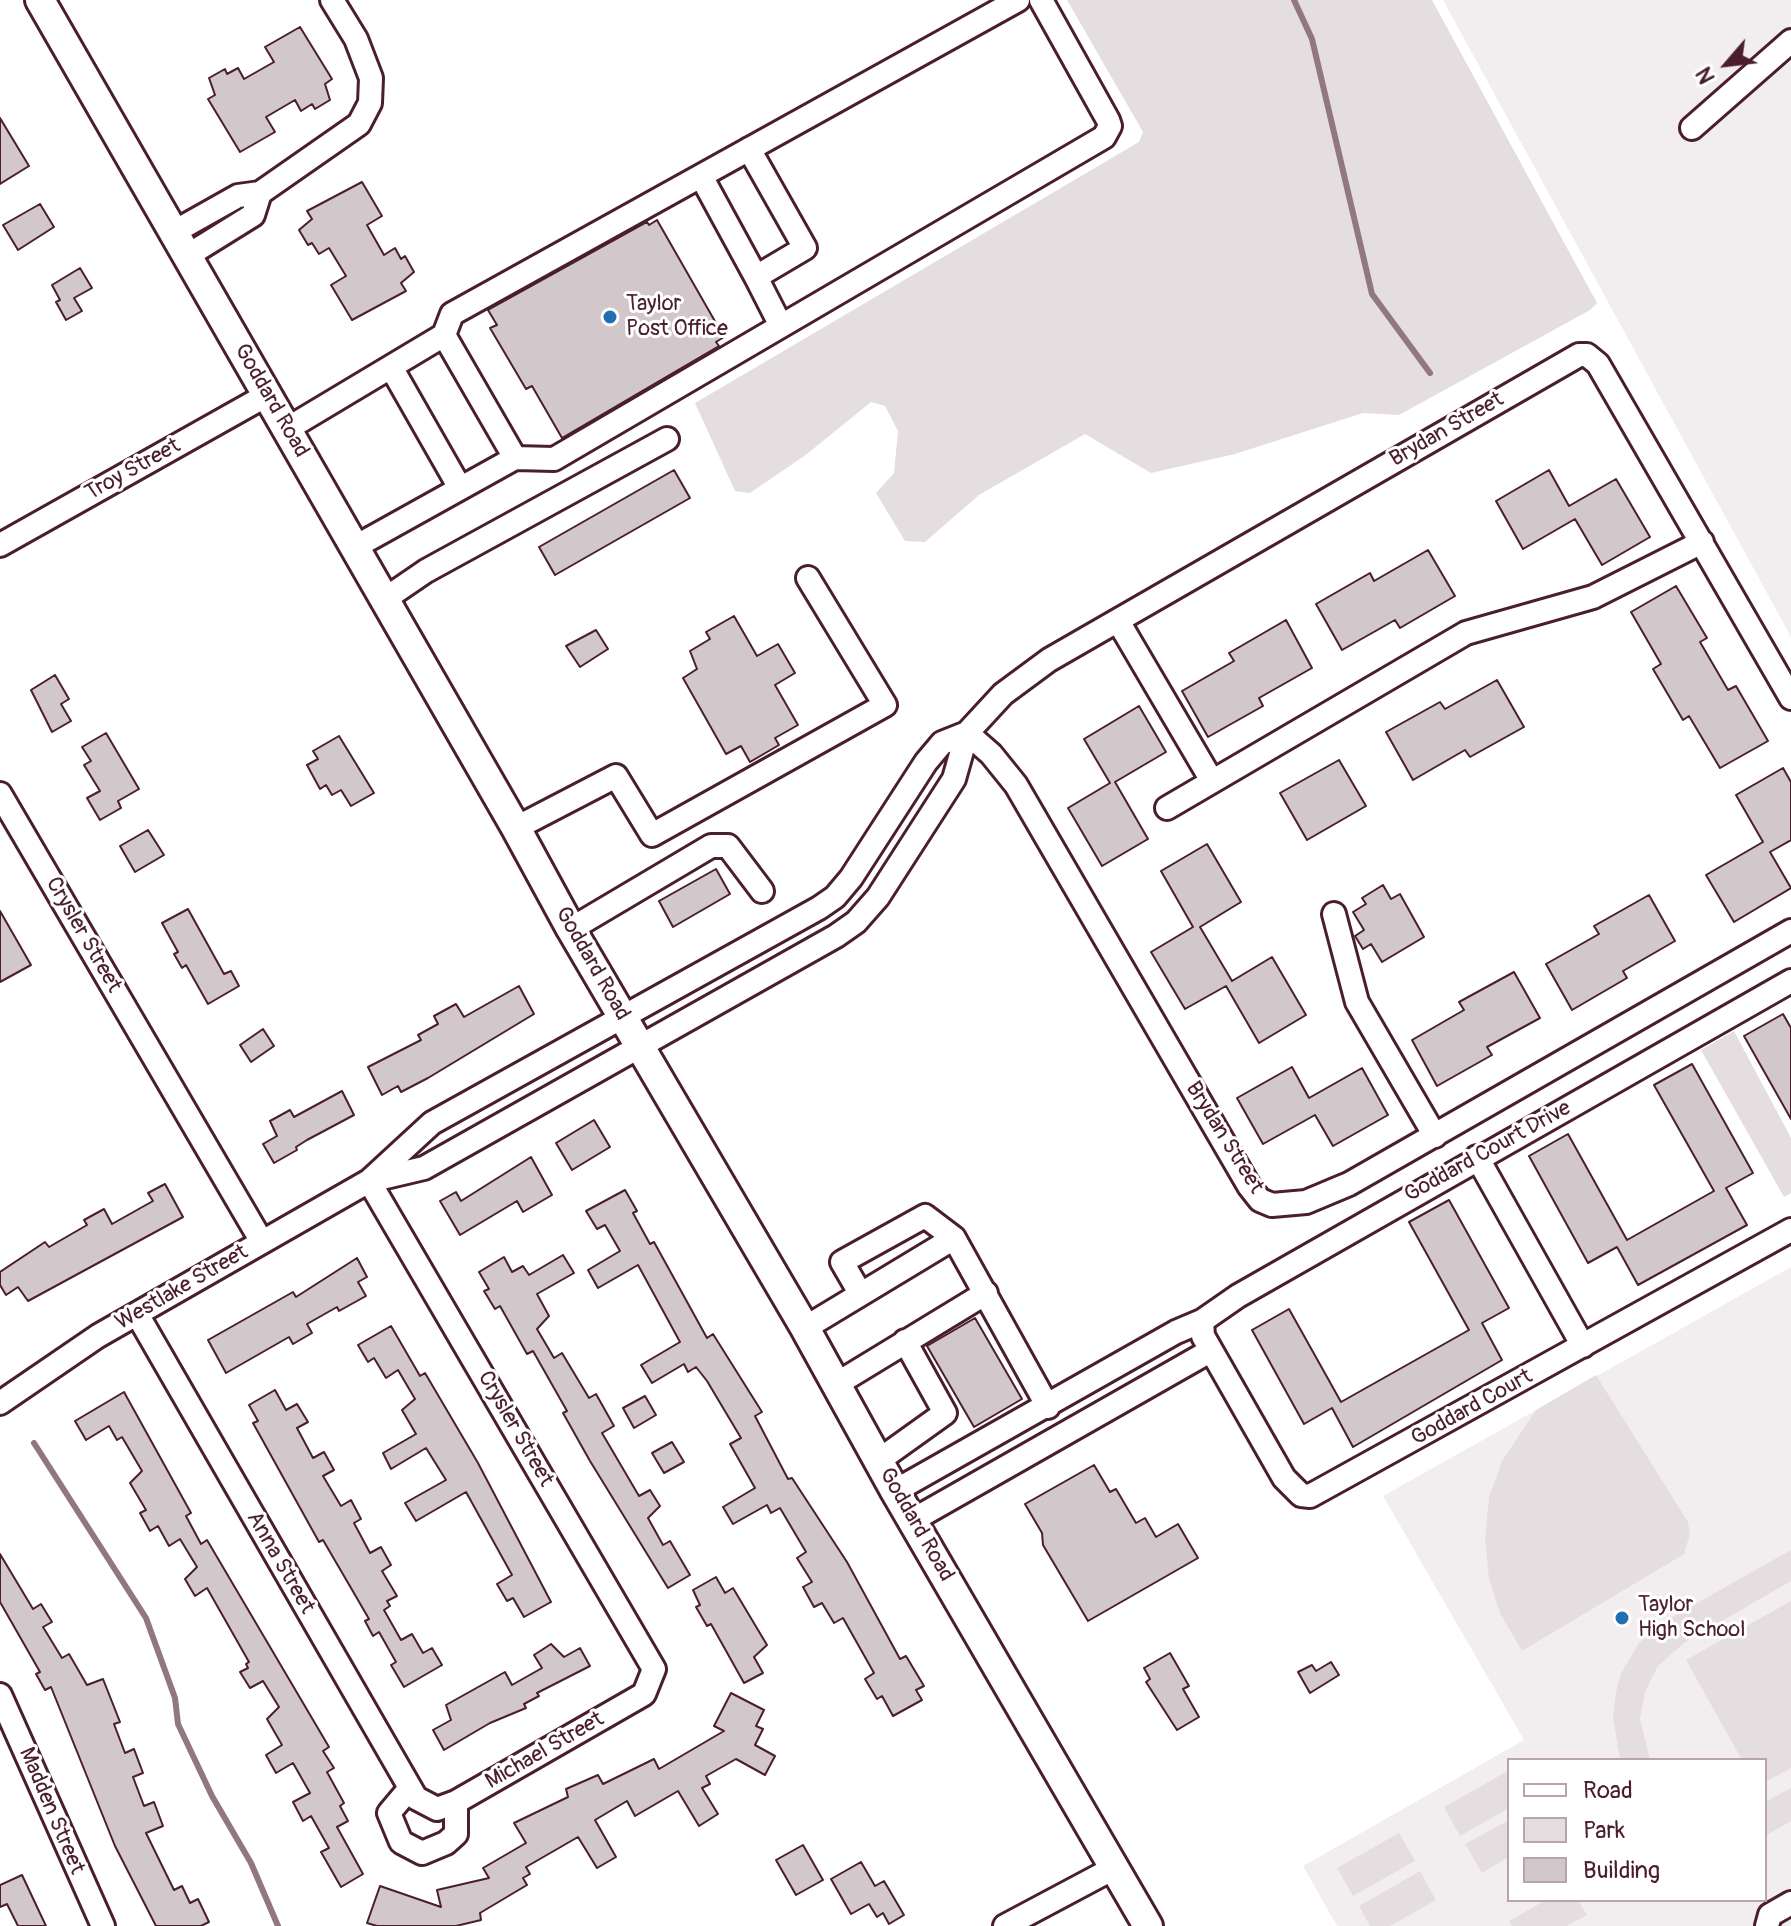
<!DOCTYPE html>
<html>
<head>
<meta charset="utf-8">
<style>
  body { margin:0 }
  #map { position:relative; width:1791px; height:1926px; overflow:hidden; background:#fff; font-family:Pangolin,sans-serif }
  canvas { display:block }
  .legend { position:absolute; left:1507px; top:1758px; width:260px; height:144px; box-sizing:border-box; background:#fff; border:2px solid #b7a5aa; margin:0; padding:10px 14px; list-style:none; font-size:24px; color:#4a1f2b }
  .legend li { display:flex; align-items:center; gap:16px; height:40px }
  .legend b { width:40px; border:2px solid #b7a5aa }
  .north { position:absolute; left:1687px; top:24px; width:80px; height:80px; -webkit-text-stroke:6px #fff; paint-order:stroke; rotate:242deg; font-size:22px; font-weight:700; line-height:32px; text-align:center; color:#4a1f2b }
  .north::after { content:''; display:block; margin:auto; width:28px; height:36px; background:#4a1f2b; clip-path:polygon(50% 0,100% 100%,50% 72%,0 100%) }
</style>
</head>
<body>
<div id="map">
<canvas width="1791" height="1926"></canvas>
<ul class="legend">
<li><b style="height:10px;background:#fff"></b>Road</li>
<li><b style="height:22px;background:#e5dee0"></b>Park</li>
<li><b style="height:22px;background:#d2c7cb"></b>Building</li>
</ul>
<div class="north">N</div>
</div>
<script>
const context = document.querySelector('canvas').getContext('2d');
context.lineJoin = 'round';
function fillPath(path, color) { context.fillStyle = color; context.fill(path, 'evenodd'); }
const toPath = rows => new Path2D(rows.map(r => 'M' + r).join(''));
function strokePath(path, color, width, dash) { context.strokeStyle = color; context.lineWidth = width; context.lineCap = dash ? 'butt' : 'round'; context.setLineDash(dash || []); context.stroke(path); }
function write(font, color, halo, rows, align = 'center') {
  context.font = font + ' Pangolin,sans-serif'; context.lineWidth = 6; context.setLineDash([]); context.textBaseline = 'middle'; context.strokeStyle = halo; context.fillStyle = color; for (const [text, x, y, turn = 0] of rows) {
    context.save(); context.translate(x, y); context.rotate((+turn || 0) * Math.PI / 180); context.textAlign = isNaN(turn) ? turn : align; if (halo) context.strokeText(text, 0, 0); context.fillText(text, 0, 0); context.restore();
  }
}
fillPath(toPath([
  [1443,0,1791,0,1791,637],
  [1791,1267,1791,1926,1337,1926,1303,1866,1524,1740,1383,1496],
  [1509,1760,1765,1760,1765,1900,1509,1900]
]), '#f2eeef');
fillPath(toPath([
  [1067,0,1432,0,1597,303,1590,310,1399,415,1363,413,1235,454,1151,473,1085,434,979,495,925,542,905,541,876,493,894,473,898,431,885,406,871,402,807,454,750,493,735,491,695,403,1139,142,1143,132],
  [1734,1031,1791,1138,1791,1193,1784,1197,1701,1050],
  [1596,1375,1688,1522,1690,1534,1684,1554,1522,1651,1500,1613,1489,1579,1485,1539,1489,1497,1502,1461,1536,1410],
  [1791,1550,1791,1581,1684,1643,1658,1666,1645,1692,1640,1719,1650,1760,1620,1760,1613,1717,1616,1692,1621,1673,1639,1643,1665,1621],
  [1791,1601,1791,1768,1765,1782,1765,1760,1742,1760,1686,1660],
  [1506,1772,1509,1779,1509,1808,1460,1836,1444,1807],
  [1791,1788,1791,1821,1765,1836,1765,1802],
  [1509,1820,1509,1857,1482,1873,1465,1844],
  [1399,1833,1415,1861,1353,1896,1337,1868],
  [1420,1871,1436,1900,1390,1926,1370,1926,1359,1906],
  [1546,1900,1578,1900,1587,1915,1567,1926,1512,1926,1509,1921]
]), '#e5dee0');
strokePath(toPath([
  [1294,0,1312,39,1372,294,1430,373],
  [34,1443,146,1618,175,1698,178,1724,212,1796,251,1863,278,1926]
]), '#91787e', 6);
const building = toPath([
  [300,27,332,79,325,84,330,100,315,109,312,104,301,111,295,100,266,117,275,132,240,152,208,99,215,95,209,78,225,69,227,74,238,68,244,79,274,62,265,47,300,27],
  [0,118,29,166,0,184,0,118],
  [362,182,382,216,367,225,384,255,395,248,401,259,405,256,414,272,401,283,406,291,352,320,331,285,346,276,329,248,319,254,312,243,308,245,299,230,312,219,307,211,362,182],
  [40,204,54,227,18,250,3,225,40,204],
  [657,220,724,337,716,342,719,346,562,438,532,386,526,389,490,328,497,325,488,310,647,222,649,225,657,220],
  [80,268,92,288,74,298,82,311,66,320,56,302,60,300,52,285,80,268],
  [674,470,690,498,555,575,539,547,674,470],
  [1549,470,1569,506,1616,479,1650,537,1602,565,1575,519,1523,549,1496,501,1549,470],
  [1428,550,1455,596,1400,628,1395,620,1342,650,1316,604,1370,573,1374,581,1428,550],
  [1676,586,1707,638,1700,642,1728,690,1736,686,1768,741,1720,768,1689,716,1683,720,1653,669,1661,664,1631,612,1676,586],
  [734,616,757,656,778,644,795,673,775,685,798,725,775,738,779,745,750,762,741,746,726,754,683,678,697,669,690,651,710,639,706,632,734,616],
  [1286,620,1312,668,1259,698,1263,706,1208,737,1182,691,1234,661,1229,653,1286,620],
  [596,630,608,649,580,667,566,646,596,630],
  [55,675,69,699,61,704,71,721,52,732,31,690,55,675],
  [1497,680,1524,727,1470,757,1465,750,1413,780,1386,732,1440,702,1445,709,1497,680],
  [1139,706,1166,752,1115,782,1148,839,1102,866,1068,808,1110,783,1084,739,1139,706],
  [106,733,139,789,118,801,121,808,100,820,87,798,100,791,84,765,91,761,82,747,106,733],
  [339,736,374,793,351,806,341,790,332,795,326,785,320,789,307,765,318,759,313,751,339,736],
  [1339,760,1366,806,1307,840,1280,793,1339,760],
  [1783,768,1791,782,1791,840,1770,852,1791,888,1734,922,1706,875,1763,842,1736,795,1783,768],
  [148,830,164,855,135,872,120,846,148,830],
  [1207,844,1241,902,1200,927,1232,981,1272,957,1306,1015,1259,1043,1226,986,1185,1009,1151,952,1193,927,1161,871,1207,844],
  [716,869,730,894,673,927,659,901,716,869],
  [1383,885,1391,899,1400,894,1424,937,1382,962,1371,944,1363,949,1355,936,1364,930,1353,912,1366,904,1362,898,1383,885],
  [1649,895,1675,941,1623,971,1627,978,1572,1010,1546,964,1599,934,1594,926,1649,895],
  [188,909,224,974,231,971,239,986,208,1004,186,965,182,968,174,954,178,952,162,923,188,909],
  [0,911,31,965,0,982,0,911],
  [1514,972,1540,1018,1487,1047,1492,1055,1437,1086,1412,1040,1464,1010,1459,1002,1514,972],
  [519,986,534,1014,428,1078,401,1092,398,1086,382,1095,368,1067,421,1040,418,1035,438,1024,434,1016,456,1004,464,1017,519,986],
  [1783,1014,1791,1028,1791,1119,1744,1036,1783,1014],
  [263,1029,274,1046,251,1062,240,1045,263,1029],
  [1692,1064,1753,1173,1726,1188,1747,1225,1638,1285,1617,1247,1588,1263,1529,1156,1568,1134,1627,1240,1714,1191,1654,1085,1692,1064],
  [1292,1067,1309,1098,1362,1068,1388,1115,1333,1146,1315,1115,1263,1144,1237,1098,1292,1067],
  [342,1091,354,1115,307,1140,296,1147,297,1150,274,1163,263,1144,277,1136,270,1121,290,1110,294,1117,342,1091],
  [594,1120,610,1147,572,1170,556,1143,594,1120],
  [531,1157,552,1195,523,1212,517,1201,460,1235,440,1201,456,1192,461,1201,531,1157],
  [165,1184,183,1217,28,1301,18,1287,6,1295,0,1285,0,1272,45,1242,49,1247,87,1225,84,1220,104,1209,112,1224,153,1201,148,1193,165,1184],
  [625,1190,637,1211,633,1213,650,1244,654,1242,707,1338,713,1334,762,1412,755,1416,788,1479,792,1478,847,1562,900,1659,906,1656,924,1686,916,1690,922,1700,893,1716,882,1696,877,1699,865,1679,874,1673,843,1618,834,1623,822,1603,814,1607,803,1587,812,1582,797,1558,806,1552,780,1508,771,1513,767,1505,733,1524,723,1507,755,1488,730,1444,741,1438,707,1381,696,1367,688,1372,684,1364,652,1383,641,1365,680,1342,638,1265,598,1288,588,1270,620,1251,605,1225,597,1229,586,1211,625,1190],
  [1449,1200,1509,1308,1482,1323,1502,1360,1353,1447,1332,1408,1304,1424,1252,1330,1289,1309,1341,1402,1469,1330,1409,1222,1449,1200],
  [563,1255,574,1273,537,1294,549,1316,537,1329,554,1358,562,1353,589,1398,596,1394,614,1426,602,1433,639,1496,650,1490,660,1506,648,1518,663,1545,670,1541,690,1575,668,1588,590,1461,563,1413,567,1411,533,1351,527,1354,500,1306,495,1309,484,1291,489,1289,479,1272,504,1257,512,1272,523,1266,529,1275,563,1255],
  [357,1258,367,1277,358,1282,366,1296,339,1311,337,1307,307,1324,312,1333,293,1344,289,1337,226,1373,208,1340,293,1292,296,1297,357,1258],
  [975,1318,1022,1399,974,1427,927,1346,975,1318],
  [391,1326,420,1376,425,1373,478,1463,551,1602,524,1617,513,1598,507,1601,497,1584,512,1575,466,1492,416,1521,405,1503,446,1480,426,1448,391,1469,383,1453,416,1434,402,1410,415,1399,398,1370,386,1378,374,1358,368,1362,358,1345,391,1326],
  [275,1390,286,1410,297,1404,308,1422,297,1428,313,1458,324,1452,334,1470,323,1476,341,1506,351,1500,361,1519,354,1523,370,1553,381,1547,391,1565,382,1571,397,1596,387,1601,390,1606,384,1610,401,1640,412,1634,423,1653,432,1648,442,1665,404,1687,391,1665,396,1662,379,1632,373,1636,365,1621,369,1619,351,1588,323,1540,319,1542,253,1423,258,1421,249,1405,275,1390],
  [124,1392,191,1513,186,1516,201,1544,207,1540,329,1747,323,1751,334,1768,327,1772,344,1803,340,1806,348,1821,337,1827,363,1874,341,1887,321,1852,329,1848,311,1816,303,1821,293,1802,310,1793,293,1763,276,1773,266,1755,282,1745,267,1719,279,1707,263,1681,250,1688,240,1672,248,1668,246,1664,249,1662,207,1588,195,1596,185,1579,197,1567,180,1539,169,1546,158,1526,150,1531,140,1513,146,1510,130,1483,142,1471,122,1437,117,1440,109,1426,86,1440,75,1421,124,1392],
  [645,1396,656,1415,634,1428,623,1408,645,1396],
  [672,1442,684,1462,664,1473,652,1453,672,1442],
  [1094,1465,1110,1492,1116,1489,1136,1523,1145,1518,1156,1537,1178,1524,1198,1558,1088,1621,1043,1545,1042,1533,1025,1504,1094,1465],
  [0,1554,33,1609,41,1604,52,1622,43,1627,62,1658,69,1654,87,1685,103,1679,120,1722,114,1724,125,1753,134,1749,143,1773,133,1777,144,1806,154,1802,163,1826,146,1833,174,1890,182,1886,190,1903,198,1899,209,1922,201,1926,156,1926,115,1846,51,1687,45,1690,36,1674,40,1672,0,1602,0,1554],
  [716,1577,725,1593,733,1588,767,1645,754,1657,763,1673,744,1683,711,1624,707,1626,696,1607,700,1605,693,1590,716,1577],
  [551,1644,564,1657,580,1648,590,1666,537,1693,539,1696,524,1704,526,1708,490,1723,444,1750,433,1730,451,1720,446,1705,505,1672,512,1685,542,1668,534,1655,551,1644],
  [1170,1653,1189,1686,1183,1689,1199,1717,1177,1730,1146,1682,1150,1679,1144,1668,1170,1653],
  [1331,1662,1339,1675,1310,1693,1298,1672,1312,1665,1316,1671,1331,1662],
  [731,1693,764,1710,756,1726,763,1729,755,1745,775,1756,765,1775,736,1759,706,1776,710,1784,702,1788,718,1814,699,1826,678,1791,635,1816,627,1801,595,1820,616,1857,597,1868,578,1837,526,1867,530,1874,523,1878,527,1885,480,1913,481,1920,456,1926,377,1926,367,1923,380,1886,441,1907,437,1890,489,1878,483,1868,526,1843,514,1823,568,1797,566,1789,598,1775,603,1784,654,1759,659,1769,724,1731,714,1726,731,1693],
  [803,1845,823,1880,796,1895,776,1860,803,1845],
  [861,1862,875,1886,884,1881,904,1915,889,1924,883,1913,877,1917,869,1904,851,1914,831,1879,861,1862],
  [22,1875,46,1926,18,1926,7,1904,0,1907,0,1885,22,1875]
]);
fillPath(building, '#d2c7cb');
strokePath(building, '#4a1f2b', 2);
const minor = toPath([
  [1692,128,1791,41],
  [701,176,756,277,805,248,749,149],
  [174,232,238,196,260,193,359,124,370,103,371,78,356,39,332,0],
  [187,256,253,215,260,193],
  [756,277,781,326],
  [444,335,515,458],
  [391,367,460,488],
  [287,429,444,335,452,314,1018,0],
  [0,545,267,395],
  [355,547,515,458,554,459,1104,137,1110,126,1108,120,1041,0],
  [385,599,426,571,667,439],
  [1118,621,1212,781],
  [967,733,991,754,1016,785,1249,1186,1260,1200,1272,1205,1306,1202,1349,1184,1791,931],
  [0,794,262,1242],
  [1167,808,1466,633,1593,597,1702,542],
  [516,828,616,776,652,835,885,705,808,578],
  [1334,914,1357,1002,1435,1136],
  [571,929,711,846,728,846,762,891],
  [1791,981,1238,1296,1202,1321,1203,1336,1284,1478,1301,1495,1310,1496,1791,1230],
  [1477,1157,1583,1346],
  [369,1181,424,1168,836,936,856,922,878,897,954,779,967,733,1003,694,1049,660,1579,355,1587,355,1598,364,1791,698],
  [860,1293,842,1262,925,1216,954,1238,1048,1407],
  [137,1314,416,1798,437,1809,456,1802,644,1694,654,1669,369,1181],
  [805,1328,954,1238],
  [835,1385,986,1293],
  [0,1403,98,1336,369,1181,432,1123,819,908,835,897,851,878,926,762,942,743,967,733],
  [878,1461,945,1413,905,1341],
  [895,1491,1176,1332,1202,1321],
  [913,1520,1210,1351],
  [0,1695,103,1926],
  [410,1788,389,1813,401,1842,422,1853,446,1843,456,1834,456,1802],
  [1005,1926,1114,1868],
  [1767,1926,1770,1915,1791,1903]
]);
const major = toPath([
  [40,0,516,828,571,929,805,1328,895,1491,1148,1926]
]);
strokePath(minor, '#4a1f2b', 28);
strokePath(major, '#4a1f2b', 34);
strokePath(minor, '#fff', 22);
strokePath(major, '#fff', 28);
for (const [x, y, r, color] of [
  [610,317,8,"#1f6fb2"],
  [1622,1618,8,"#1f6fb2"]
]) { const dot = new Path2D(); dot.arc(x, y, r, 0, 2 * Math.PI); context.fillStyle = color; context.fill(dot); strokePath(dot, '#fff', 3); }
write('22px', '#4a1f2b', '#fff', [
  ["Taylor",626,304],
  ["Post Office",626,329],
  ["Taylor",1638,1605],
  ["High School",1638,1630]
], 'left');
write('22px', '#4a1f2b', '#fff', [
  ["Goddard Road",271,401,60],
  ["Brydan Street",1447,430,-30],
  ["Troy Street",133,470,-29],
  ["Crysler Street",83,935,60],
  ["Goddard Road",592,964,60],
  ["Brydan Street",1224,1138,58],
  ["Goddard Court Drive",1488,1152,-29],
  ["Westlake Street",182,1288,-30],
  ["Goddard Court",1472,1408,-29],
  ["Crysler Street",515,1429,60],
  ["Goddard Road",916,1525,60],
  ["Anna Street",280,1563,60],
  ["Michael Street",545,1751,-30],
  ["Madden Street",51,1811,67]
]);
</script>
</body>
</html>
